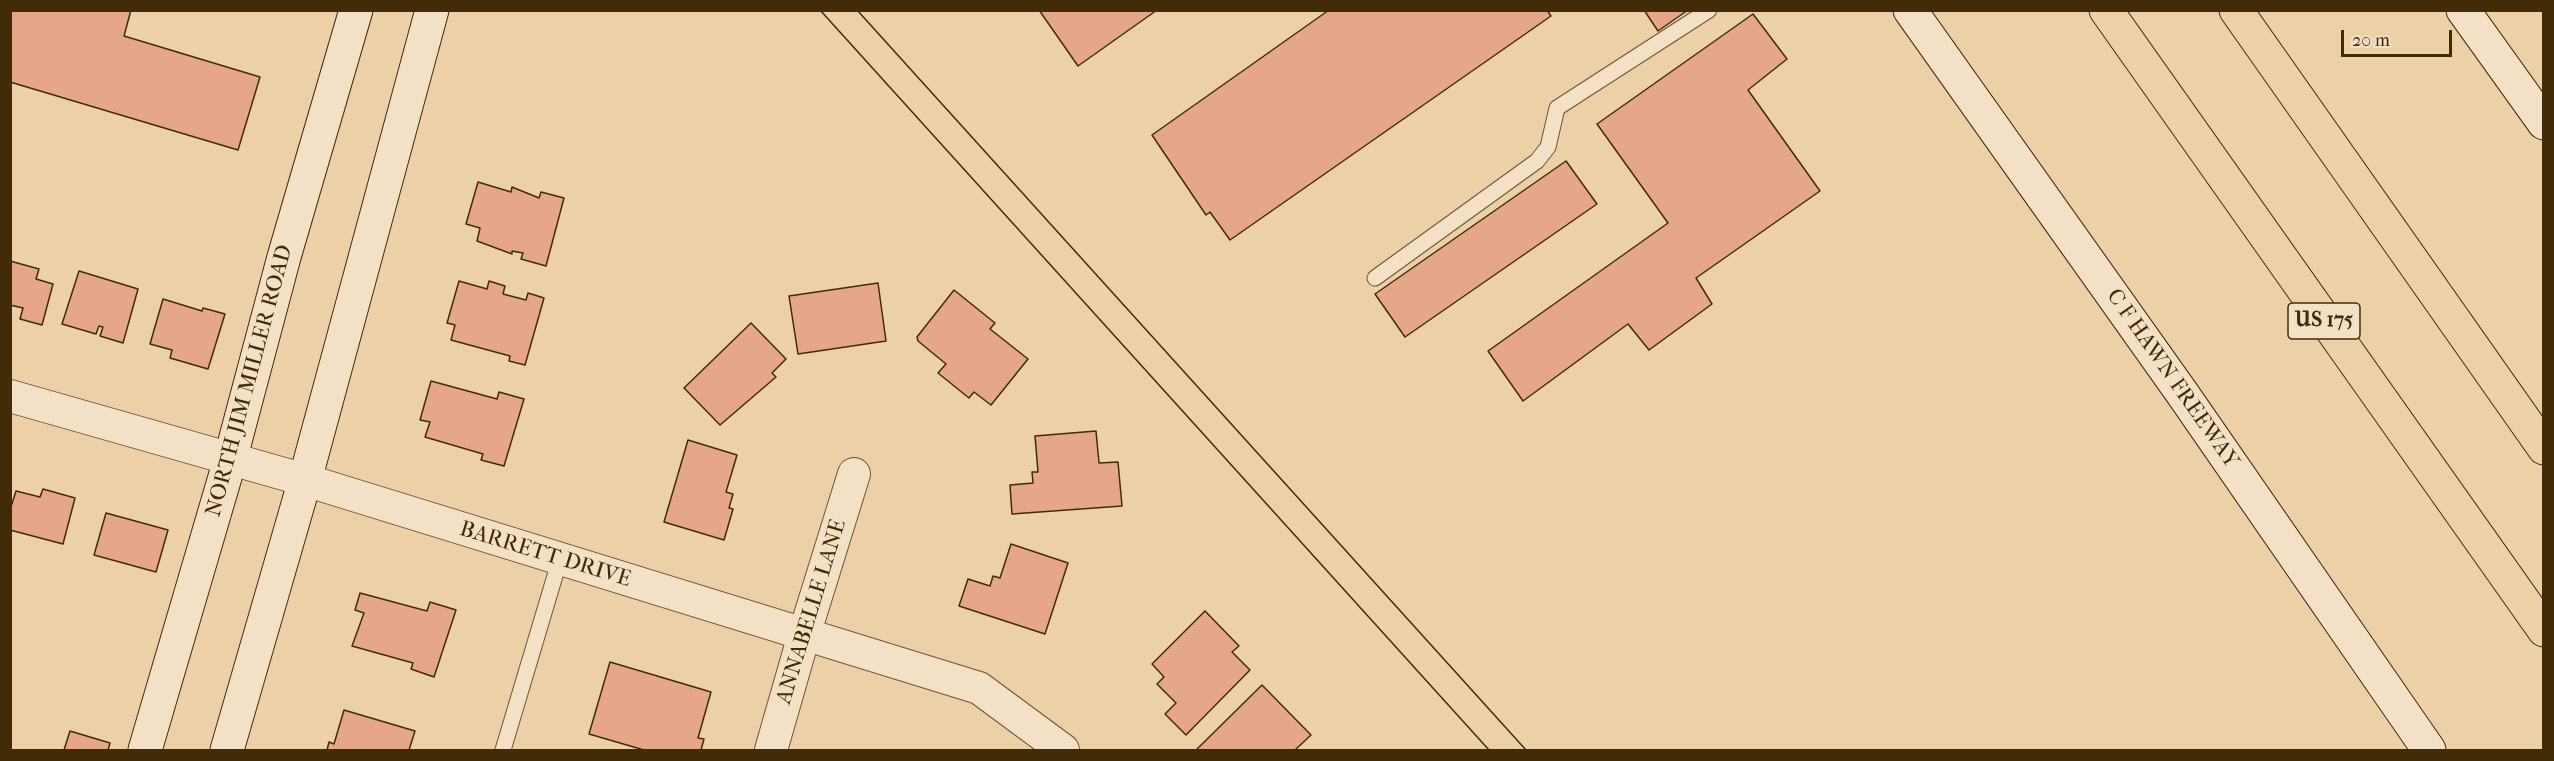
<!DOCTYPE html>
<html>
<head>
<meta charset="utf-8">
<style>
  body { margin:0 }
  #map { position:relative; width:2554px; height:761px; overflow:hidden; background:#ecd0a7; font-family:"IM FELL French Canon",serif }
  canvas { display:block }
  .frame { position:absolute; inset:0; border:12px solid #422c08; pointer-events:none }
  .scale { position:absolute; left:2341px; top:30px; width:111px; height:27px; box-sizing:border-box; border:3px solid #422c08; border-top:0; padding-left:8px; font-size:18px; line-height:21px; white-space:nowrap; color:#422c08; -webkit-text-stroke:4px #f3e0c6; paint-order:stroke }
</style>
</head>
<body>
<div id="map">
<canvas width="2554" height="761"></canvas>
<div class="frame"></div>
<div class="scale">20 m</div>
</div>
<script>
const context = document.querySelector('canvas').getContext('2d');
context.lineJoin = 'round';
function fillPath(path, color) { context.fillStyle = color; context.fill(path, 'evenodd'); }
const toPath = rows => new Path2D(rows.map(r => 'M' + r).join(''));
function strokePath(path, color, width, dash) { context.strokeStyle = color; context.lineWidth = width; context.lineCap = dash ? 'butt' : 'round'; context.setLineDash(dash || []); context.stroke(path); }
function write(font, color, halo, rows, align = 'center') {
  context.font = font + ' "IM FELL French Canon",serif'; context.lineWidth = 4.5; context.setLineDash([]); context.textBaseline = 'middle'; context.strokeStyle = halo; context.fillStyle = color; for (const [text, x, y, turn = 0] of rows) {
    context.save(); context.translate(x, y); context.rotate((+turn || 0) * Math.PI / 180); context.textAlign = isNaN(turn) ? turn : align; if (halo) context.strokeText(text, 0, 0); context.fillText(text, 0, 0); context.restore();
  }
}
const building = toPath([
  [10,10,131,10,124,36,260,77,238,150,10,82,10,10],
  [1039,10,1157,10,1078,66,1039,10],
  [1329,10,1547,10,1551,16,1230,240,1210,212,1206,215,1152,135,1329,10],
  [1644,10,1688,10,1658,31,1644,10],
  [1753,14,1787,59,1748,90,1820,191,1696,278,1712,304,1649,350,1628,324,1523,401,1488,351,1668,223,1597,124,1753,14],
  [1566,161,1597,204,1405,337,1375,294,1566,161],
  [478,182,511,192,512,187,539,198,541,192,564,198,546,266,521,259,523,253,512,251,512,254,477,241,480,228,466,224,478,182],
  [10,261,39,269,36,279,53,284,42,325,20,319,23,308,10,305,10,261],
  [79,271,138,289,123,343,100,336,103,327,99,326,96,334,62,324,79,271],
  [459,281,487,289,489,281,505,286,503,294,526,300,528,293,544,298,525,365,509,361,510,356,451,340,455,325,447,323,459,281],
  [878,283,886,341,798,354,789,296,878,283],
  [954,290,995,323,990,329,1028,359,991,405,974,392,969,398,938,373,946,364,918,341,917,337,954,290],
  [163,299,202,311,203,308,225,314,208,369,170,358,172,350,150,344,163,299],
  [751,323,786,359,772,373,776,377,720,425,684,388,751,323],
  [431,381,497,399,499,392,524,399,504,466,481,460,483,454,425,437,430,422,420,420,431,381],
  [1096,431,1099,463,1118,462,1122,506,1012,514,1010,485,1033,483,1032,472,1038,472,1035,436,1096,431],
  [688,440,737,455,726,492,733,494,729,508,733,509,724,540,664,522,688,440],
  [43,489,75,498,63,544,10,530,10,510,16,491,40,497,43,489],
  [106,513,168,530,156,572,94,555,106,513],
  [1011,544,1068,563,1045,634,959,606,968,579,990,586,993,576,1000,578,1011,544],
  [360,593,427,611,430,602,456,610,434,677,411,669,413,663,352,646,364,613,355,610,360,593],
  [1205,611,1239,646,1232,652,1250,670,1186,735,1165,714,1176,703,1157,684,1164,677,1152,664,1205,611],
  [610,662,711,692,698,738,704,739,701,750,644,750,589,734,610,662],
  [1262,685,1311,735,1295,750,1196,750,1262,685],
  [344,710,415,731,409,750,327,750,329,742,334,744,344,710],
  [70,731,110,743,108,750,64,750,70,731]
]);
fillPath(building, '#e5a689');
strokePath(building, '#422c08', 1.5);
const service = toPath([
  [1375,278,1537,161,1548,147,1557,108,1709,10],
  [503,750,560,559]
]);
const minor = toPath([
  [10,396,305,480,979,688,1063,750],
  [771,750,804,635,854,474]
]);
const secondary = toPath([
  [1910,10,2182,393,2429,750],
  [2463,10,2544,123],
  [145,750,230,460,284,257,356,10],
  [227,750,305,480,432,10]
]);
const motorway = toPath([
  [2106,10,2544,630],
  [2236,10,2544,448]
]);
strokePath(service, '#6c5530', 17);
strokePath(minor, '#6c5530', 34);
strokePath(secondary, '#422c08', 35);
strokePath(motorway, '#422c08', 35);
strokePath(service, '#f3e0c6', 15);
strokePath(minor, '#f3e0c6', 32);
strokePath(secondary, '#f3e0c6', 33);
strokePath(motorway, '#ecd0a7', 33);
strokePath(toPath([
  [820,10,1489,750],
  [857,10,1526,750]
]), '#422c08', 1.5);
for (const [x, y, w] of [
  [2324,321,72]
]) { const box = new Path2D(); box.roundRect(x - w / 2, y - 18, w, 36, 4.5); context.fillStyle = '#f3e0c6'; context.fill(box); strokePath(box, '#422c08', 1.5); }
write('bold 21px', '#422c08', null, [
  ["US 175",2324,321]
]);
write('22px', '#422c08', '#f3e0c6', [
  ["C F HAWN FREEWAY",2172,379,55],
  ["NORTH JIM MILLER ROAD",250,381,-75],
  ["BARRETT DRIVE",545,555,17],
  ["ANNABELLE LANE",812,612,-73]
]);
</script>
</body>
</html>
